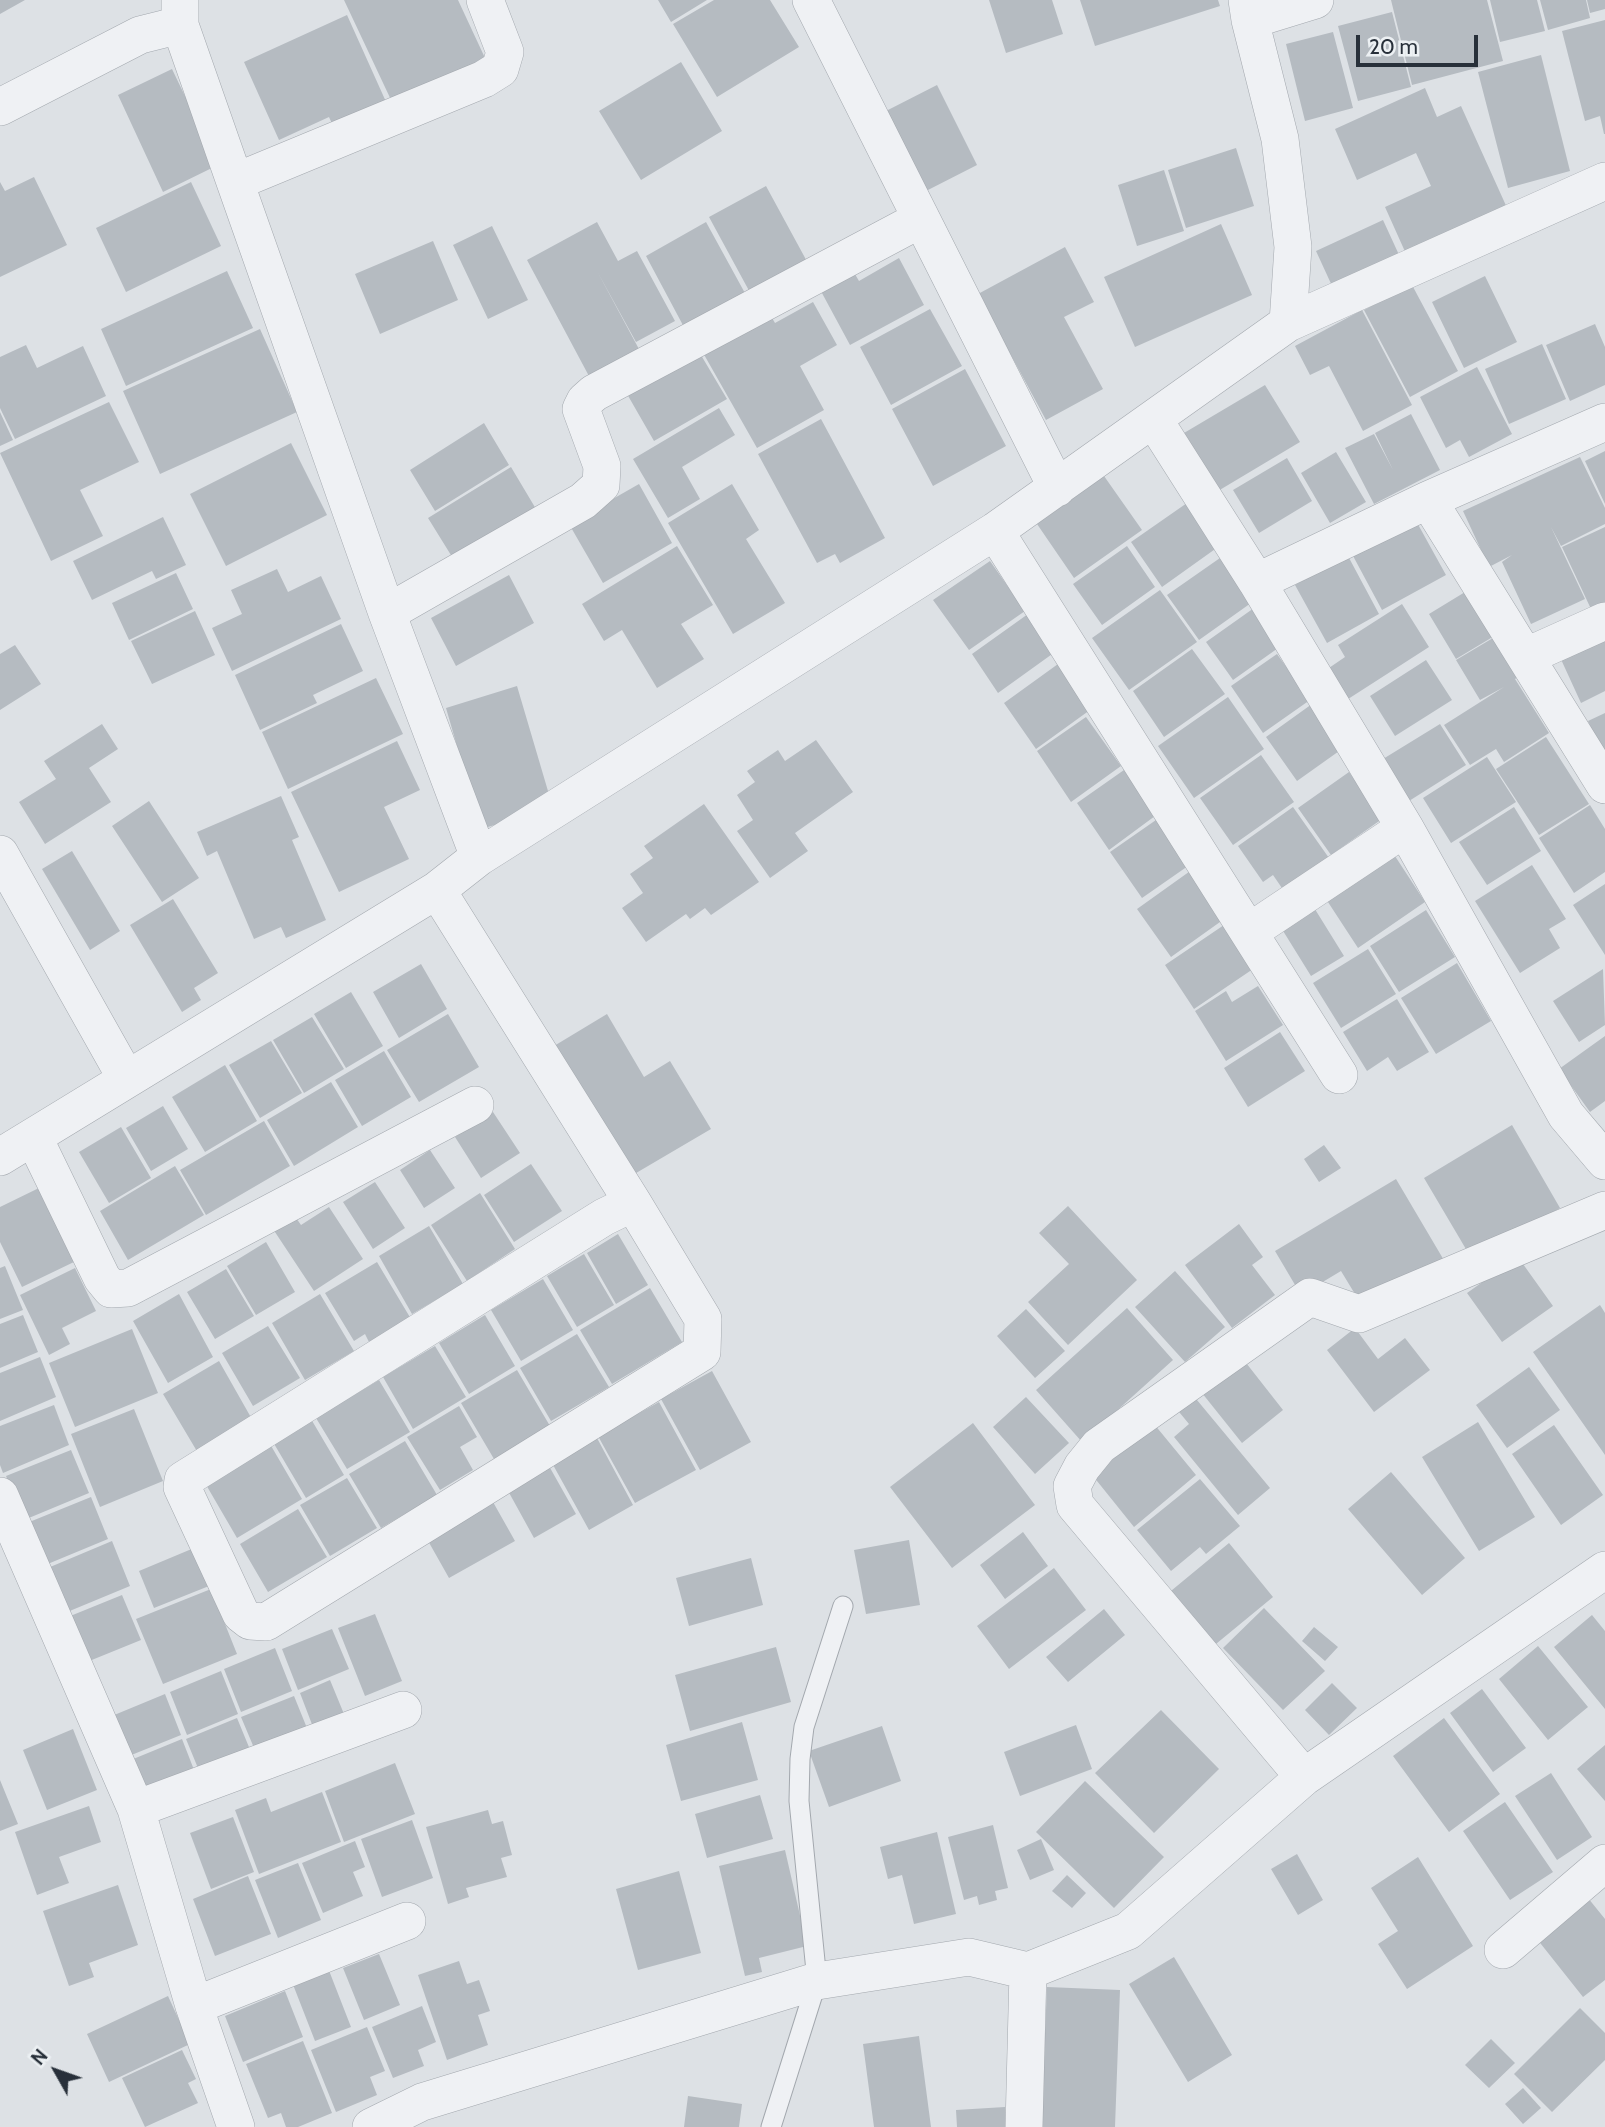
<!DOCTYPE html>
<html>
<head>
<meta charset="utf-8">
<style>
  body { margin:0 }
  #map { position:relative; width:1605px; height:2127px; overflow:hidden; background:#dde1e5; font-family:Cabin,sans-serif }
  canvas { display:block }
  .north { position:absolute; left:21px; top:2036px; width:70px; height:70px; -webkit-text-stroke:5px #ecf0f3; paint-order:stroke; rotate:310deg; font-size:19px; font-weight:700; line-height:28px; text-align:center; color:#28303a }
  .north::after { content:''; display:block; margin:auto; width:24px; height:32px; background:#28303a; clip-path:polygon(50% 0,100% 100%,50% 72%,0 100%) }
  .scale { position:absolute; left:1356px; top:35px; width:122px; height:32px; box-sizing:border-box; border:4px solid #28303a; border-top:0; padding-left:9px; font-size:21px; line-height:24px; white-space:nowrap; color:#28303a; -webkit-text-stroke:5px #ecf0f3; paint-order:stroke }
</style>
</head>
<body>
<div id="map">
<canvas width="1605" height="2127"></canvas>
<div class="north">N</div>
<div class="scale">20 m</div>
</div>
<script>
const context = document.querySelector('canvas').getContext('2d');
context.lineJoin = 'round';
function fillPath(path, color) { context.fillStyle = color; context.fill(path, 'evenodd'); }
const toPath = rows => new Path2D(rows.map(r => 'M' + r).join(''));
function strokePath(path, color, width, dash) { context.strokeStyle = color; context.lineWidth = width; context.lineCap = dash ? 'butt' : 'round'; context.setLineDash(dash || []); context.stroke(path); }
fillPath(toPath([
  [0,0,25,0,0,14],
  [344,0,458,0,485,58,392,102],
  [658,0,707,0,671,22],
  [714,0,770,0,799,47,717,97,673,24],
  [989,0,1052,0,1063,34,1006,53],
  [1080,0,1218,0,1220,6,1095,46],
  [1391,0,1487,0,1503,61,1412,85],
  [1490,0,1537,0,1545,31,1500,42],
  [1540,0,1586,0,1590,18,1548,30],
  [1587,0,1605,0,1605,9,1590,13],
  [1392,12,1411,87,1358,101,1338,26],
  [347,15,387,104,334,128,329,117,279,140,244,62],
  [1605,20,1605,134,1604,134,1600,116,1585,121,1562,31],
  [1333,32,1353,108,1305,121,1286,44],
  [1541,55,1570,171,1508,188,1478,72],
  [681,62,722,131,641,180,599,111],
  [172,69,218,165,163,192,118,95],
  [937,85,977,165,926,191,886,111],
  [1425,88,1437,117,1461,106,1508,210,1407,256,1385,207,1431,186,1416,153,1357,180,1335,129],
  [1236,148,1254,206,1186,228,1168,170],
  [1164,170,1184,231,1137,246,1118,185],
  [34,177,67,245,0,277,0,182,5,191],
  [191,182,221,246,126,292,96,228],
  [766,186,810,267,753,298,709,217],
  [1383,220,1400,257,1333,288,1316,251],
  [597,222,618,261,637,251,675,321,636,342,597,271,640,351,590,378,527,260],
  [706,222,746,295,685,329,646,256],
  [1221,224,1252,295,1135,347,1104,277],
  [492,226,528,300,488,319,453,245],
  [433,241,458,300,380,334,355,274],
  [1065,247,1094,302,1064,317,1103,389,1046,420,978,294],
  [899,258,924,305,850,345,816,282,849,264,859,281],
  [227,271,253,328,126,386,101,329],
  [1485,276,1517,342,1464,368,1432,302],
  [1412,285,1458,371,1410,397,1364,310],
  [813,302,837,345,800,366,824,410,757,448,698,344,765,306,775,323],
  [930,309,962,366,891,405,860,347],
  [1362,310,1412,405,1363,431,1329,366,1310,375,1295,346],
  [1595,324,1605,347,1605,385,1570,401,1546,345],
  [260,329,297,412,160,474,123,391],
  [1542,344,1566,399,1509,424,1485,369],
  [26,345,37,368,83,346,106,396,15,439,0,408,0,357],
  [695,345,727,399,654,441,623,387],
  [1477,367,1512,434,1469,457,1460,440,1446,448,1420,397],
  [965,369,1006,446,933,486,892,409],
  [1265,385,1300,442,1218,491,1184,433],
  [109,402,139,462,80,490,103,536,51,561,0,453],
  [719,408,735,435,682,467,700,499,668,518,633,459],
  [0,412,13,440,0,446],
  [1411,414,1440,470,1374,504,1345,448,1374,434,1393,470,1375,433],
  [821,419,885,538,840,563,835,554,817,563,758,454],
  [484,423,509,465,435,511,410,470],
  [291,443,327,515,226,566,190,494],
  [1605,451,1605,504,1585,461],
  [1336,452,1366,502,1330,523,1301,473],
  [1580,457,1605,508,1605,524,1561,546,1551,527,1585,599,1531,624,1502,562,1512,555,1489,567,1463,511],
  [1287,458,1312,501,1259,533,1233,490],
  [511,467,536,509,454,560,428,518],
  [1104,476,1142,530,1074,578,1037,524],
  [639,484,672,543,603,583,569,524],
  [732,484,759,530,746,539,785,603,733,634,668,523],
  [1187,503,1218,547,1162,587,1131,542],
  [163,517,186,565,156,579,152,571,92,600,73,561],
  [1415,519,1446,575,1382,610,1352,554],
  [1605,527,1605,602,1591,609,1562,547],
  [677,546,713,605,681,624,704,659,657,688,622,630,604,641,582,604],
  [1127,546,1155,587,1102,625,1073,584],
  [1348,556,1379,614,1327,643,1295,585],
  [1220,558,1251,603,1199,640,1167,595],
  [990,561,1025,611,969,650,933,600],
  [277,569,288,592,321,576,341,619,232,671,212,628,242,614,231,590],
  [176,573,193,609,129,640,112,603],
  [509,575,534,623,456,666,431,618],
  [1470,589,1496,635,1456,659,1429,614],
  [1160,590,1197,642,1129,690,1092,638],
  [1402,604,1429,647,1345,701,1326,670,1345,657,1338,645],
  [1254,608,1281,646,1233,680,1206,642],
  [195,611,215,655,152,684,131,641],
  [1028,614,1055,652,998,693,972,654],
  [341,624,363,671,313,695,317,703,260,730,235,675],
  [1605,632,1605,691,1581,703,1559,655],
  [1498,635,1521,675,1515,679,1549,733,1504,762,1496,749,1470,765,1444,725,1504,687,1480,700,1456,660],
  [15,645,41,684,0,710,0,654],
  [1192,649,1225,694,1164,737,1133,691],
  [1277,654,1310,700,1263,733,1231,686],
  [1426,660,1452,700,1395,736,1370,696],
  [1058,664,1090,710,1036,749,1004,703],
  [376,678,403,734,288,789,262,732],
  [517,686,553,808,481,829,446,708],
  [1228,697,1264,749,1194,798,1158,746],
  [1312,704,1342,749,1297,781,1266,737],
  [1605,713,1605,758,1588,721],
  [1086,717,1121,766,1071,802,1037,751],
  [102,724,118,749,89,768,111,802,45,844,19,802,56,779,44,761],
  [1440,724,1466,765,1409,801,1383,759],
  [1546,737,1589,804,1539,835,1496,769],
  [816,740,853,792,795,833,808,851,770,878,737,831,753,820,737,795,755,782,747,771,778,750,785,761],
  [397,741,420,790,384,807,409,859,339,892,291,792],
  [1261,755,1294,802,1233,845,1200,798],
  [1487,757,1516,802,1451,843,1423,798],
  [1124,770,1155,816,1109,850,1077,803],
  [1349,772,1382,819,1331,855,1298,808],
  [281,796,299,837,292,840,326,920,286,938,281,927,254,939,217,851,207,856,197,832],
  [149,801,199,878,162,902,112,826],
  [704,804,759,882,711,915,705,908,690,919,686,914,646,942,622,908,643,893,630,874,653,858,644,846],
  [1590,805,1605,829,1605,872,1574,893,1539,838],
  [1293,807,1329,858,1284,891,1273,875,1263,882,1238,846],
  [1514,807,1541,851,1487,885,1459,842],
  [1156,820,1188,866,1142,898,1110,852],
  [72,851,120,931,90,950,42,869],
  [1393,853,1425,902,1358,948,1326,899],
  [1532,865,1566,919,1549,929,1560,948,1520,973,1475,901],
  [1193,869,1227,917,1171,957,1137,909],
  [1605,884,1605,955,1573,905],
  [173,899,218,973,194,988,201,1000,182,1012,130,925],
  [1313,906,1344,956,1311,976,1280,926],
  [1426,910,1455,957,1399,992,1370,946],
  [1224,925,1253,969,1194,1009,1165,965],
  [1368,949,1396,994,1341,1028,1313,983],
  [1457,963,1491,1021,1436,1054,1401,998],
  [421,964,447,1009,399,1038,373,992],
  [1603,969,1605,1025,1579,1042,1553,1001],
  [1258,986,1283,1025,1226,1061,1195,1011,1226,991,1232,1002],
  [351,992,383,1046,346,1068,314,1014],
  [1397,999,1429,1052,1397,1071,1388,1057,1367,1071,1343,1032],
  [448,1014,479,1067,419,1102,387,1050],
  [607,1014,644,1077,670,1061,711,1129,631,1176,554,1046],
  [312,1017,344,1069,304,1093,273,1040],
  [1280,1032,1305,1071,1248,1107,1224,1068],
  [1605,1036,1605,1101,1590,1112,1559,1069],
  [271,1041,302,1093,260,1118,229,1065],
  [384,1051,411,1097,362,1126,335,1080],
  [225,1065,257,1121,205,1152,172,1097],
  [331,1082,358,1127,294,1166,267,1120],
  [163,1106,188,1149,151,1171,126,1128],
  [493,1112,520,1153,481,1178,455,1137],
  [264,1121,290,1166,206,1215,180,1170],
  [1512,1125,1560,1208,1473,1261,1424,1178],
  [121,1127,151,1178,109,1203,79,1152],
  [1324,1145,1341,1168,1319,1182,1304,1159],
  [430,1150,455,1188,424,1208,400,1170],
  [531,1164,562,1211,514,1242,484,1195],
  [175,1166,204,1215,128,1260,100,1211],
  [1396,1179,1445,1262,1391,1294,1385,1283,1358,1299,1341,1271,1301,1295,1275,1251],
  [375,1182,405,1228,373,1249,343,1202],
  [41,1187,76,1261,22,1287,0,1242,0,1207],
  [480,1193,515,1249,467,1281,431,1225],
  [1068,1206,1137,1280,1068,1345,1028,1302,1069,1264,1039,1233],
  [329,1207,363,1259,314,1291,273,1229,294,1215,301,1225],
  [1239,1224,1263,1257,1252,1265,1275,1295,1232,1328,1185,1265],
  [429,1226,463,1284,412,1314,379,1256],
  [618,1234,648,1285,616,1304,587,1253],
  [266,1242,295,1292,256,1315,227,1266],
  [584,1254,614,1305,577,1327,547,1276],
  [1518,1257,1553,1306,1502,1342,1467,1293],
  [377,1262,411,1319,370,1344,365,1334,354,1341,325,1293],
  [5,1266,23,1310,0,1319,0,1268],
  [75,1268,96,1311,62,1328,70,1344,49,1355,20,1295],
  [226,1269,254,1316,215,1339,187,1292],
  [1175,1271,1225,1327,1185,1362,1135,1307],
  [543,1279,573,1330,521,1361,491,1310],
  [650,1288,682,1342,612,1384,580,1330],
  [179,1294,213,1357,168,1383,133,1321],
  [320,1294,354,1351,305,1380,272,1323],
  [1600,1305,1605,1313,1605,1455,1533,1352],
  [1127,1308,1173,1360,1082,1442,1036,1390],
  [1026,1309,1065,1351,1035,1378,997,1336],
  [23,1315,38,1352,0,1368,0,1324],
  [485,1315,515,1366,469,1394,439,1343],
  [268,1326,300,1378,253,1406,222,1353],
  [1355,1328,1378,1359,1405,1338,1430,1370,1374,1412,1327,1350],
  [132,1329,158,1393,75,1427,49,1363],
  [577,1334,609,1387,551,1421,520,1368],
  [435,1346,466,1397,413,1429,383,1377],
  [40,1357,56,1397,0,1421,0,1373],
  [1243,1359,1283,1410,1242,1443,1202,1393],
  [219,1361,253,1421,198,1453,163,1394],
  [1529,1367,1560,1410,1507,1448,1476,1405],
  [517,1370,550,1426,494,1459,461,1403],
  [712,1371,751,1442,700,1470,661,1399],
  [379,1380,410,1432,347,1469,316,1418],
  [1192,1394,1270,1488,1238,1515,1174,1437,1189,1424,1175,1407],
  [1026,1397,1069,1443,1035,1474,993,1427],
  [659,1402,696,1470,635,1503,598,1436],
  [54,1405,69,1445,3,1473,0,1465,0,1426],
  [459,1406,477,1437,460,1447,473,1470,440,1490,407,1437],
  [134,1409,163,1481,100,1507,71,1434],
  [311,1419,344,1475,306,1498,273,1442],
  [1478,1422,1535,1517,1479,1551,1422,1457],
  [973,1423,1035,1505,952,1568,890,1487],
  [1154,1424,1196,1475,1134,1527,1093,1476],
  [1554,1425,1603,1495,1561,1525,1512,1454],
  [597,1438,633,1505,589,1530,552,1463],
  [405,1441,437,1495,381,1528,349,1474],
  [270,1444,302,1499,237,1538,205,1483],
  [71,1450,89,1493,24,1520,6,1476],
  [549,1466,576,1514,534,1538,507,1489],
  [1391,1472,1465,1558,1422,1595,1348,1509],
  [347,1478,377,1528,330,1556,300,1505],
  [1200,1479,1240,1526,1206,1554,1200,1547,1171,1571,1137,1530],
  [91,1497,108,1539,38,1568,22,1525],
  [493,1502,515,1541,449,1578,427,1539],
  [298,1509,327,1557,268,1592,240,1544],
  [1023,1532,1048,1566,1005,1599,980,1565],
  [909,1540,920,1605,866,1614,854,1550],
  [112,1541,130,1586,60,1615,43,1570],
  [1229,1543,1273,1597,1205,1653,1160,1600],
  [194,1548,209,1586,154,1608,139,1571],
  [751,1558,763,1605,689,1626,676,1578],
  [1054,1568,1086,1610,1009,1669,977,1626],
  [211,1589,237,1654,163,1684,136,1619],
  [122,1595,141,1640,77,1666,58,1621],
  [1264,1608,1325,1671,1283,1710,1223,1648],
  [1104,1609,1125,1635,1068,1682,1046,1657],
  [375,1614,402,1681,365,1696,338,1628],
  [1592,1615,1605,1631,1605,1709,1554,1647],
  [1314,1627,1338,1647,1325,1661,1302,1641],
  [332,1629,349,1669,298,1690,282,1649],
  [1538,1646,1588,1707,1548,1740,1499,1679],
  [776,1647,791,1702,690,1731,675,1675],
  [275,1648,292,1691,241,1712,224,1669],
  [221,1671,238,1714,187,1735,170,1692],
  [330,1680,344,1714,313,1727,300,1693],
  [1332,1683,1357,1708,1329,1735,1305,1710],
  [1482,1689,1526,1748,1493,1772,1450,1713],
  [165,1694,181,1735,124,1758,107,1718],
  [294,1696,309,1733,257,1755,241,1717],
  [1161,1710,1219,1769,1154,1833,1095,1773],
  [237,1718,251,1752,200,1773,186,1739],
  [1444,1718,1500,1794,1449,1832,1393,1756],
  [742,1722,758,1780,681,1801,666,1745],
  [1076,1725,1092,1769,1020,1796,1004,1752],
  [882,1726,901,1781,829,1807,809,1751],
  [73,1729,97,1790,47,1810,23,1750],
  [182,1739,196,1775,140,1797,126,1762],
  [1605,1745,1605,1801,1577,1769],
  [395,1763,415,1814,344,1842,325,1791],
  [1551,1773,1592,1837,1557,1860,1515,1796],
  [0,1780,18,1824,0,1831],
  [1085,1781,1164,1857,1114,1908,1036,1832],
  [322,1792,341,1842,259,1874,235,1810,266,1798,271,1812],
  [760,1795,773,1839,707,1858,695,1814],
  [1505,1802,1553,1872,1510,1900,1463,1831],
  [89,1806,101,1842,59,1857,69,1883,37,1895,15,1832],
  [488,1810,492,1824,503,1821,512,1855,501,1858,507,1877,466,1888,469,1897,448,1904,426,1827],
  [233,1817,254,1872,211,1889,190,1833],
  [412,1820,433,1878,382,1897,361,1839],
  [993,1825,1008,1888,995,1891,997,1900,979,1905,977,1896,964,1900,948,1837],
  [937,1832,956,1914,914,1924,902,1875,888,1879,880,1847],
  [1041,1839,1054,1870,1030,1880,1017,1850],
  [355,1841,365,1867,353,1872,363,1896,323,1913,302,1863],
  [785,1850,807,1946,759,1958,762,1972,745,1976,719,1866],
  [1297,1854,1323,1900,1298,1915,1271,1869],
  [1418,1857,1473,1946,1407,1989,1378,1944,1398,1931,1371,1888],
  [298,1863,321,1920,278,1938,255,1880],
  [679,1871,701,1953,638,1970,616,1889],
  [1067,1875,1086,1893,1072,1908,1052,1891],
  [248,1876,271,1934,215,1956,193,1899],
  [118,1885,138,1945,89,1963,94,1977,69,1986,43,1911],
  [1588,1898,1605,1919,1605,1980,1583,1997,1537,1939],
  [379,1954,400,2005,364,2020,343,1968],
  [1174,1957,1232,2055,1188,2082,1129,1984],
  [459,1961,467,1984,479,1980,490,2011,478,2015,488,2045,447,2060,418,1975],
  [328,1968,351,2027,315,2041,292,1982],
  [1047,1987,1120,1990,1115,2127,1041,2127],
  [285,1991,303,2037,243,2062,225,2016],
  [168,1996,190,2044,109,2082,87,2034],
  [422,2006,436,2042,418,2050,424,2066,393,2078,372,2027],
  [1580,2008,1605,2033,1605,2060,1552,2112,1514,2074],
  [367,2027,385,2071,370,2077,377,2095,336,2112,311,2050],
  [919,2036,931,2127,874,2127,863,2044],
  [1491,2039,1515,2063,1489,2088,1465,2065],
  [303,2041,332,2113,298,2127,286,2127,281,2113,268,2118,246,2064],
  [182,2050,196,2079,188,2083,198,2103,145,2127,122,2078],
  [1523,2088,1541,2108,1523,2124,1505,2104],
  [688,2096,742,2104,739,2127,684,2127],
  [1005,2107,1006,2127,957,2127,956,2110]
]), '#b5bbc1');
const service = toPath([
  [771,2127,817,1981,799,1801,800,1759,804,1727,843,1606]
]);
const minor = toPath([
  [180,0,180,25,235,182,387,613,479,857],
  [811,0,1057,488],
  [1250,20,1315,0],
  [0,107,140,35,180,25],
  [235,182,484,79,500,69,505,52,485,0],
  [1288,323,1605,181],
  [1154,420,1257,582,1405,828,1566,1115,1605,1161],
  [1428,500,1605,785],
  [995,531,1339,1075],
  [1257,582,1428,500,1605,422],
  [387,613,583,501,601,485,602,466,581,409,585,401,594,393,921,219],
  [1527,656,1605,621],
  [0,854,126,1078],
  [437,890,633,1203,703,1319,702,1352,266,1622,250,1621,241,1614,182,1487,183,1480,604,1217,633,1203],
  [1249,932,1405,828],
  [34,1138,102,1278,111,1289,128,1288,475,1105],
  [0,1157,437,890,479,857,995,531,1288,323,1293,247,1280,139,1250,20,1247,0],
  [0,1496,136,1809,194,2006,236,2127],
  [1304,1777,1075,1505,1072,1486,1082,1467,1099,1446,1310,1297,1359,1314,1605,1210],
  [136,1809,403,1710],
  [1503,1950,1605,1863],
  [194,2006,407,1921],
  [371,2127,422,2102,817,1981,969,1957,1028,1971,1128,1931,1304,1777,1605,1570],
  [1024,2127,1028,1971]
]);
strokePath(service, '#a3a8ae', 21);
strokePath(minor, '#a3a8ae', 38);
strokePath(service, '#eff1f4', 19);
strokePath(minor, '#eff1f4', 37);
</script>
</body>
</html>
